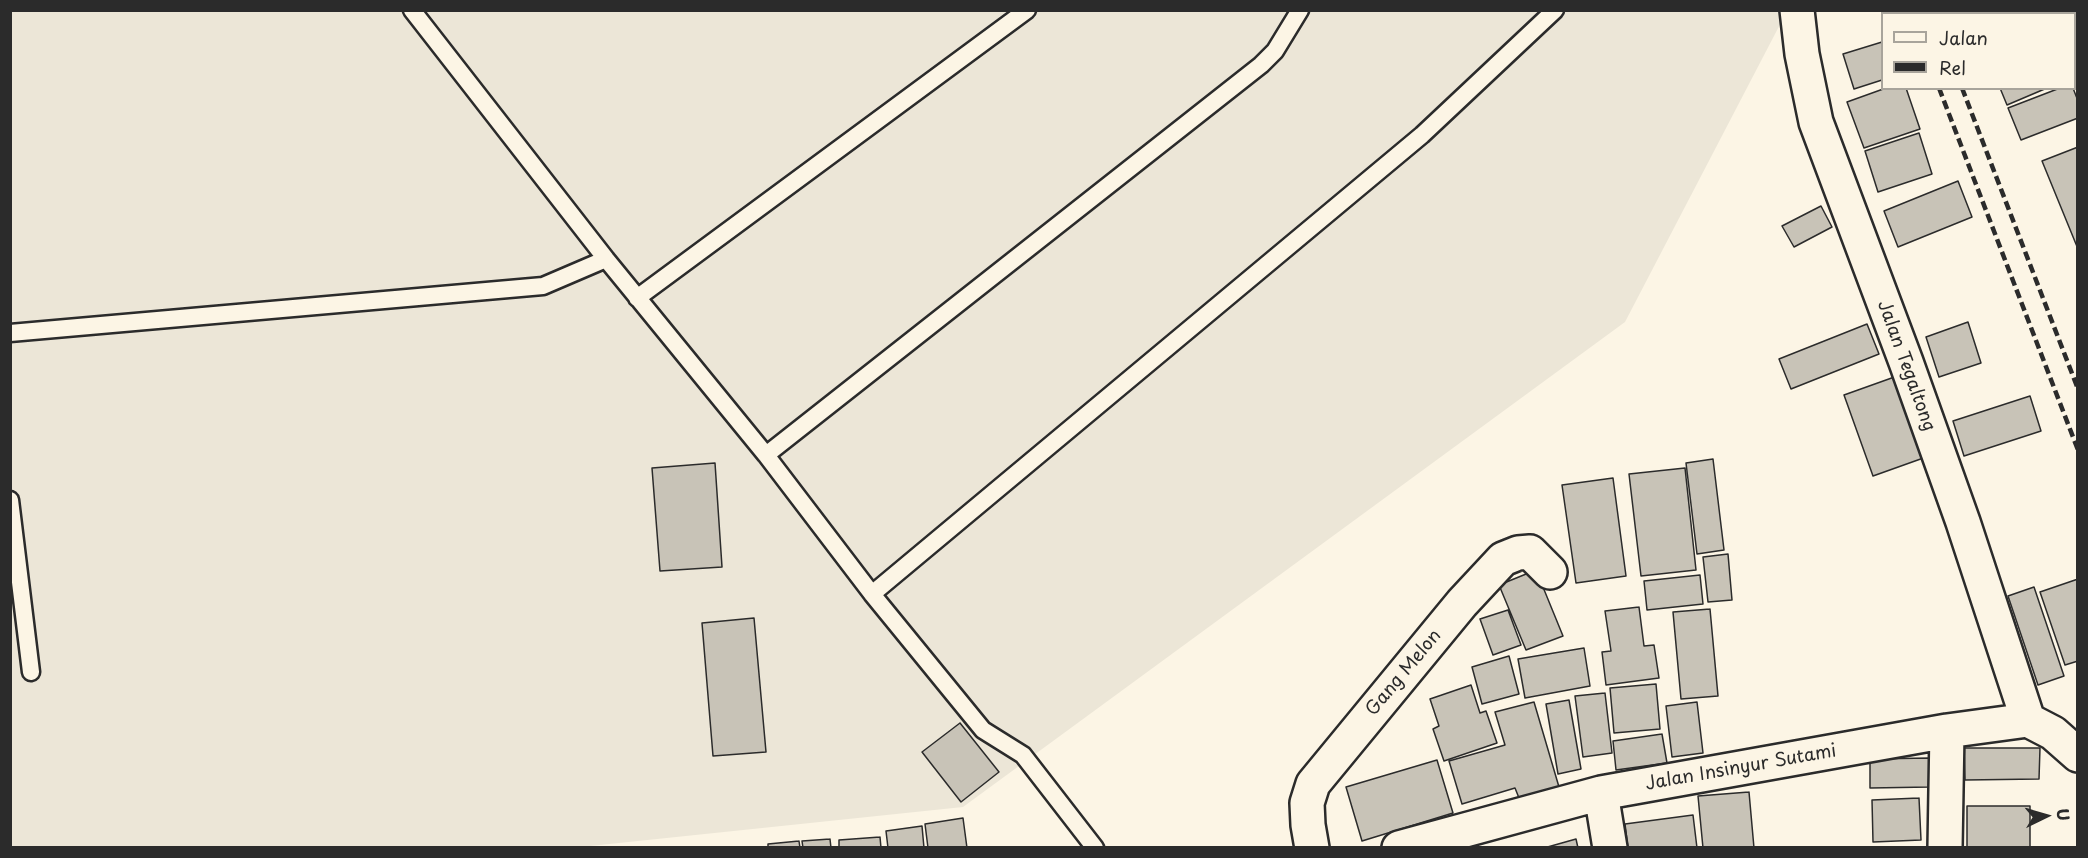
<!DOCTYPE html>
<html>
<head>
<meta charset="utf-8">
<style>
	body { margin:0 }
	#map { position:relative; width:2088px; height:858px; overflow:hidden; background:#fcf5e5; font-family:"Playpen Sans",sans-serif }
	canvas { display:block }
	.frame { position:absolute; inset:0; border:12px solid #2b2b2b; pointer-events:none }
	.legend { position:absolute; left:1881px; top:12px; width:195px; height:78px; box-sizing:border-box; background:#fcf5e5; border:2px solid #a8a49b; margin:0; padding:8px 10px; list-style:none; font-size:18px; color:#2b2b2b }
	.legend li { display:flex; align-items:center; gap:12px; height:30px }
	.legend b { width:30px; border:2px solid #a8a49b }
	.north { position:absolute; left:2016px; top:786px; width:60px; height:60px; -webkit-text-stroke:4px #fcf5e5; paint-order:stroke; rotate:85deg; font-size:16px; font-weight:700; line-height:24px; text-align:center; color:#2b2b2b }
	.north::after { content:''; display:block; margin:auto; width:21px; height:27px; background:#2b2b2b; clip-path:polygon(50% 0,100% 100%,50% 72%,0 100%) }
</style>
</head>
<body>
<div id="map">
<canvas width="2088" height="858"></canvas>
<div class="frame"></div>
<ul class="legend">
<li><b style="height:8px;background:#fcf5e5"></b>Jalan</li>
<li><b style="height:8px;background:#2b2b2b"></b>Rel</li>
</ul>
<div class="north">U</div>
</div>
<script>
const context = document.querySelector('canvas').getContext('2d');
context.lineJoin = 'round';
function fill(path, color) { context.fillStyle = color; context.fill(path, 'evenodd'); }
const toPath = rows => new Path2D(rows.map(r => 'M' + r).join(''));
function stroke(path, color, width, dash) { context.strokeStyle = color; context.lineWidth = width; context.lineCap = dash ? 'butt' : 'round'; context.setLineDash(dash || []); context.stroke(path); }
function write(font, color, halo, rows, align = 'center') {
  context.font = font + ' "Playpen Sans",sans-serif'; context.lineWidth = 4.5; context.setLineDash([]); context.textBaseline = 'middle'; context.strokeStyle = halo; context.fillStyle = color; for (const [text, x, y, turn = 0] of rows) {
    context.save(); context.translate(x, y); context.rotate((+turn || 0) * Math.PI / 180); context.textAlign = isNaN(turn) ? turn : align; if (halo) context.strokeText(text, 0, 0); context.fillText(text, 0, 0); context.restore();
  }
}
const built = toPath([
	[10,11,1787,11,1625,322,963,807,571,848,11,847]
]);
const building = toPath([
	[1968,10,2044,10,2045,12,2040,14,1969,14,1968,10],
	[1882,42,1882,80,1854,89,1843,54,1882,42],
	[1886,88,1906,88,1920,129,1864,148,1847,102,1886,88],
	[2000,88,2047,88,2007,105,2000,88],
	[2060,88,2073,88,2078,101,2078,118,2021,140,2008,108,2060,88],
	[1919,133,1932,174,1878,192,1865,151,1919,133],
	[2078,147,2078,249,2042,161,2078,147],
	[1958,181,1972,217,1898,247,1884,211,1958,181],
	[1821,206,1832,227,1794,247,1782,226,1821,206],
	[1968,322,1981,363,1939,377,1926,337,1968,322],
	[1867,324,1879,354,1791,389,1779,359,1867,324],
	[1900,375,1929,456,1873,476,1844,395,1900,375],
	[2030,396,2041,431,1964,456,1953,421,2030,396],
	[1713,459,1724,550,1697,554,1686,463,1713,459],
	[715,463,722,567,660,571,652,468,715,463],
	[1685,468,1696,570,1641,576,1629,474,1685,468],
	[1613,478,1626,576,1576,583,1562,485,1613,478],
	[1728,554,1732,600,1708,602,1703,557,1728,554],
	[1536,570,1563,636,1526,650,1499,585,1536,570],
	[1700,575,1703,604,1647,610,1644,581,1700,575],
	[2078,579,2078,661,2065,665,2040,592,2078,579],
	[2034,587,2064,676,2038,685,2008,596,2034,587],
	[1639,607,1644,646,1654,645,1659,678,1606,685,1602,652,1611,651,1605,611,1639,607],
	[1710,609,1718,696,1681,699,1673,612,1710,609],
	[1508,610,1521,645,1493,655,1480,619,1508,610],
	[754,618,766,752,713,756,702,623,754,618],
	[1584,648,1590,686,1525,698,1518,659,1584,648],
	[1509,656,1519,694,1482,704,1472,667,1509,656],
	[1656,684,1660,729,1614,733,1610,688,1656,684],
	[1471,685,1480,713,1486,711,1497,743,1444,761,1433,729,1439,726,1430,699,1471,685],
	[1605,693,1612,753,1583,757,1575,696,1605,693],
	[1569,700,1581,769,1558,774,1546,704,1569,700],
	[1534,702,1559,787,1519,798,1515,788,1462,804,1449,761,1505,745,1495,712,1534,702],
	[1697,702,1703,753,1672,757,1666,706,1697,702],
	[960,723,999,772,961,802,922,752,960,723],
	[1662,734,1667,763,1616,770,1613,741,1662,734],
	[1964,748,2040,748,2039,779,1965,780,1964,748],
	[1930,758,1930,787,1870,788,1870,759,1930,758],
	[1437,760,1453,813,1362,841,1346,787,1437,760],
	[1749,792,1754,848,1703,848,1698,796,1749,792],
	[1919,798,1921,840,1873,842,1872,800,1919,798],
	[1967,806,2030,806,2030,848,1967,848,1967,806],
	[1693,815,1697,848,1628,848,1625,824,1693,815],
	[963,818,967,848,928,848,925,824,963,818],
	[922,826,924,848,888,848,886,831,922,826],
	[880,837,881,848,839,848,839,840,880,837],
	[830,839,831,848,803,848,802,841,830,839],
	[1576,839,1578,848,1544,848,1576,839],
	[799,841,800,848,768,848,768,844,799,841]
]);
const lane = toPath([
	[412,10,606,259,766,455,872,594,983,730,1023,755,1095,848],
	[637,298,1027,10],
	[10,333,543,286,606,259],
	[766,455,1261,65,1275,51,1300,10],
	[10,500,31,672],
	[872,594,1422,135,1555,10]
]);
const street = toPath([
	[1797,10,1802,54,1816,122,1906,362,1963,522,2028,720],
	[1601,793,1610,848],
	[1312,848,1308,825,1307,803,1313,784,1462,603,1503,559,1518,553,1530,552,1550,572],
	[1399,848,1601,793,1947,731,2028,720,2053,733,2078,755],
	[1945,848,1947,731]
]);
const highway = toPath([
	[2074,17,2078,24]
]);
const rail = toPath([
	[1910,10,1911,14],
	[1933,10,1934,14],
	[1939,88,2078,450],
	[1962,88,2078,389]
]);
const streetNames = [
	["Jalan Tegaltong",1906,366,70],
	["Gang Melon",1404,673,-50],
	["Jalan Insinyur Sutami",1741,768,-10]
];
fill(built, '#ece6d7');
fill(building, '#c8c3b7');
stroke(building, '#2b2b2b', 1.5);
stroke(lane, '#2b2b2b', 21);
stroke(street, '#2b2b2b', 38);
stroke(highway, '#2b2b2b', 38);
stroke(lane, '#fcf5e5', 16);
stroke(street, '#fcf5e5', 33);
stroke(highway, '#fcf5e5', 33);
stroke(rail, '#2b2b2b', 4.5, [9, 4.5]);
write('18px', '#2b2b2b', '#fcf5e5', streetNames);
</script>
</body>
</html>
